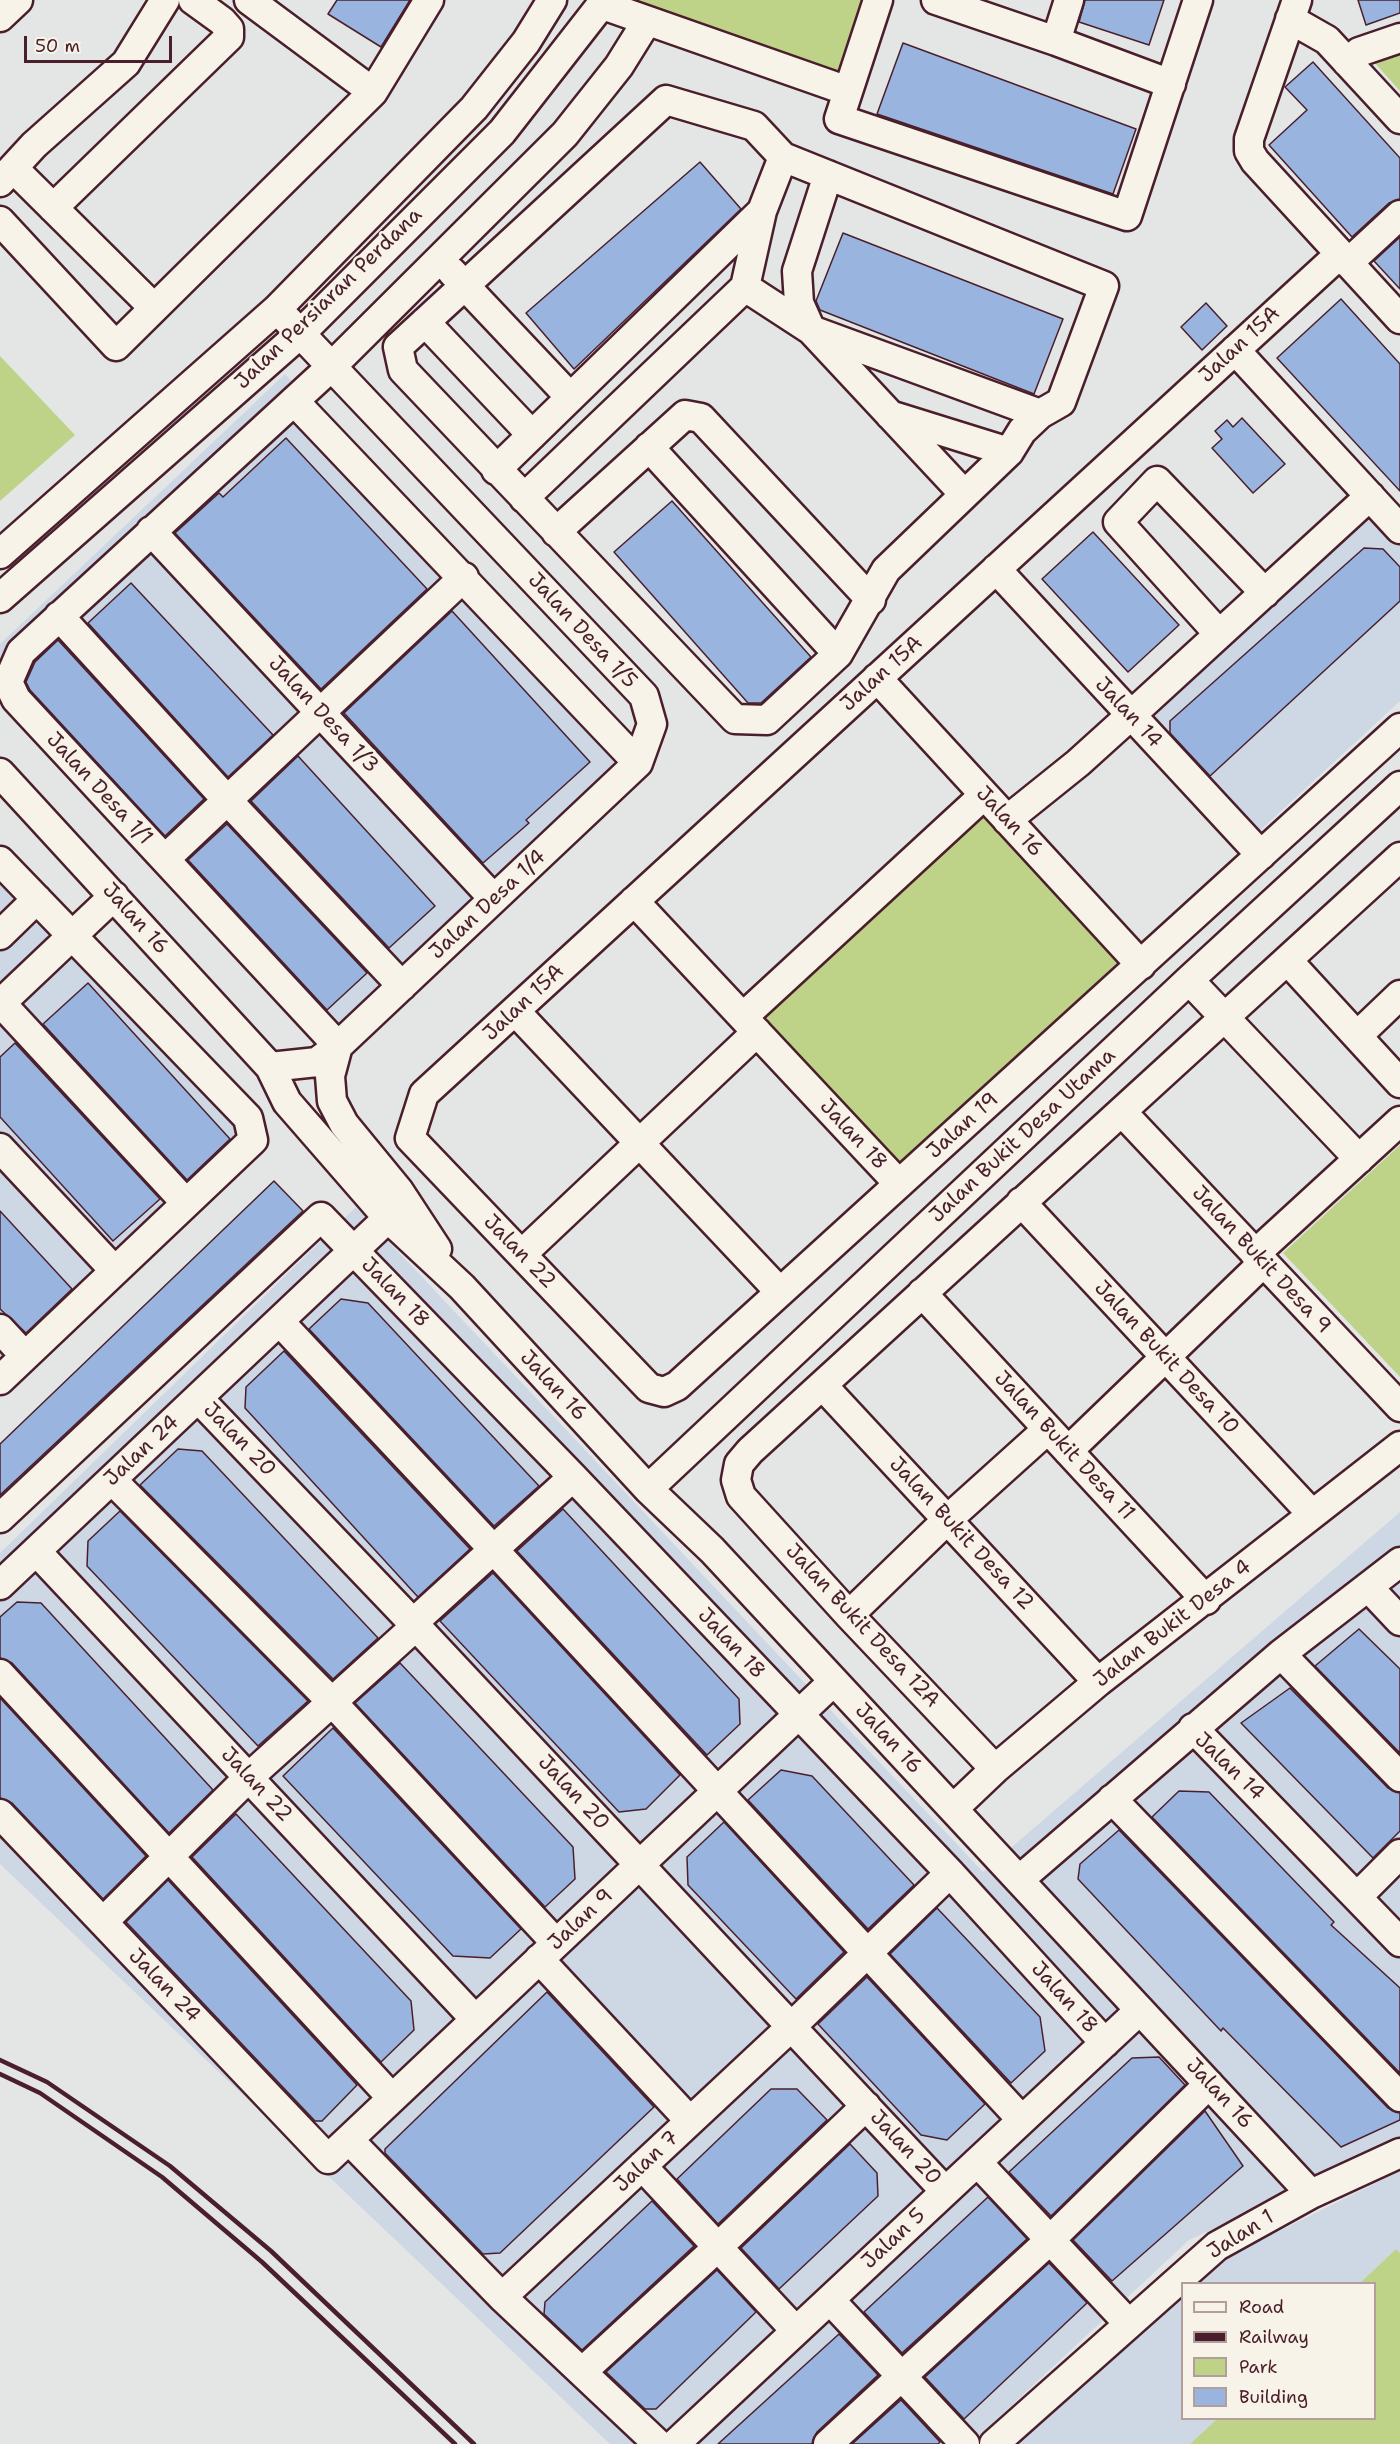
<!DOCTYPE html>
<html>
<head>
<meta charset="utf-8">
<style>
	body { margin:0 }
	#map { position:relative; width:1400px; height:2444px; overflow:hidden; background:#e4e6e6; font-family:"Shantell Sans",sans-serif }
	canvas { display:block }
	.legend { position:absolute; left:1181px; top:2282px; width:195px; height:138px; box-sizing:border-box; background:#f7f3e8; border:2px solid #b29e9c; margin:0; padding:8px 10px; list-style:none; font-size:18px; color:#4a1f2b }
	.legend li { display:flex; align-items:center; gap:12px; height:30px }
	.legend b { width:30px; border:2px solid #b29e9c }
	.scale { position:absolute; left:24px; top:36px; width:148px; height:27px; box-sizing:border-box; border:3px solid #4a1f2b; border-top:0; padding-left:8px; font-size:18px; line-height:21px; white-space:nowrap; color:#4a1f2b; -webkit-text-stroke:4px #f7f3e8; paint-order:stroke }
</style>
</head>
<body>
<div id="map">
<canvas width="1400" height="2444"></canvas>
<ul class="legend">
<li><b style="height:8px;background:#f7f3e8"></b>Road</li>
<li><b style="height:8px;background:#4a1f2b"></b>Railway</li>
<li><b style="height:16px;background:#bed288"></b>Park</li>
<li><b style="height:16px;background:#9ab4e0"></b>Building</li>
</ul>
<div class="scale">50 m</div>
</div>
<script>
const context = document.querySelector('canvas').getContext('2d');
context.lineJoin = 'round';
function fill(path, color) { context.fillStyle = color; context.fill(path, 'evenodd'); }
const toPath = rows => new Path2D(rows.map(r => 'M' + r).join(''));
function stroke(path, color, width, dash) { context.strokeStyle = color; context.lineWidth = width; context.lineCap = dash ? 'butt' : 'round'; context.setLineDash(dash || []); context.stroke(path); }
function write(font, color, halo, rows, align = 'center') {
  context.font = font + ' "Shantell Sans",sans-serif'; context.lineWidth = 5; context.setLineDash([]); context.textBaseline = 'middle'; context.strokeStyle = halo; context.fillStyle = color; for (const [text, x, y, turn = 0] of rows) {
    context.save(); context.translate(x, y); context.rotate((+turn || 0) * Math.PI / 180); context.textAlign = isNaN(turn) ? turn : align; if (halo) context.strokeText(text, 0, 0); context.fillText(text, 0, 0); context.restore();
  }
}
const built = toPath([
	[285,374,636,744,320,1042,0,704,0,644],
	[1375,513,1400,541,1400,701,1254,836,1146,723],
	[0,874,247,1141,0,1370],
	[356,1207,983,1872,1400,1512,1400,2142,1189,2240,970,2444,610,2444,0,1864,0,1553],
	[1400,2171,1400,2253,1396,2249,1360,2283,1192,2284,1215,2263],
	[1182,2292,1182,2418,1217,2419,1190,2444,1012,2444]
]);
const green = toPath([
	[606,0,878,0,848,91],
	[1400,52,1400,91,1374,62],
	[0,356,75,435,0,501],
	[984,795,1141,965,899,1184,743,1017],
	[1400,1145,1400,1377,1283,1253],
	[1396,2249,1400,2253,1400,2444,1190,2444,1217,2419,1374,2418,1374,2284,1360,2283]
]);
const building = toPath([
	[337,0,410,0,381,47,328,14,337,0],
	[1085,0,1164,0,1149,45,1079,22,1085,0],
	[1358,0,1400,0,1400,13,1366,25,1358,0],
	[903,43,1136,129,1113,194,877,114,903,43],
	[1313,62,1400,158,1400,199,1389,203,1352,237,1269,145,1307,110,1285,87,1313,62],
	[700,162,741,209,574,369,526,313,700,162],
	[843,233,1063,319,1034,394,820,310,816,301,843,233],
	[1400,237,1400,289,1374,261,1400,237],
	[1341,299,1400,364,1400,491,1277,358,1341,299],
	[1206,303,1227,326,1202,350,1181,327,1206,303],
	[1242,418,1285,464,1253,493,1212,448,1222,439,1215,431,1227,420,1233,427,1242,418],
	[286,438,427,589,321,689,175,533,219,493,223,497,286,438],
	[672,501,811,657,761,703,748,703,614,552,672,501],
	[1093,532,1179,625,1128,672,1042,579,1093,532],
	[1364,548,1383,549,1400,567,1400,601,1210,776,1170,733,1170,721,1364,548],
	[131,583,273,735,228,777,88,623,131,583],
	[452,611,590,762,526,820,529,823,483,863,344,713,452,611],
	[58,640,204,799,165,836,30,690,26,682,35,662,58,640],
	[298,756,435,906,389,948,251,801,298,756],
	[227,824,367,973,327,1010,188,860,227,824],
	[88,983,230,1139,187,1180,43,1024,88,983],
	[15,1043,160,1199,113,1241,0,1117,0,1057,15,1043],
	[274,1181,303,1211,0,1495,0,1444,274,1181],
	[0,1211,72,1289,26,1333,0,1309,0,1211],
	[341,1299,368,1303,539,1486,494,1526,309,1329,341,1299],
	[284,1351,470,1549,418,1597,245,1408,246,1387,284,1351],
	[178,1449,202,1451,378,1638,333,1679,140,1485,178,1449],
	[563,1509,739,1699,740,1724,707,1755,517,1551,563,1509],
	[120,1511,308,1701,258,1746,87,1566,88,1541,120,1511],
	[493,1573,680,1775,646,1809,619,1812,440,1621,493,1573],
	[17,1602,41,1603,213,1790,169,1833,12,1663,0,1658,0,1617,17,1602],
	[1359,1629,1400,1669,1400,1753,1315,1666,1359,1629],
	[400,1663,573,1847,575,1879,545,1907,355,1703,400,1663],
	[1290,1688,1388,1788,1400,1793,1400,1831,1373,1858,1241,1723,1290,1688],
	[0,1698,146,1856,103,1899,12,1803,0,1798,0,1698],
	[333,1728,521,1929,490,1958,453,1956,283,1776,333,1728],
	[781,1770,812,1776,914,1885,868,1929,748,1800,781,1770],
	[1179,1791,1209,1792,1334,1922,1331,1925,1400,1988,1400,2073,1152,1817,1179,1791],
	[236,1814,411,2001,414,2030,381,2062,192,1857,236,1814],
	[724,1822,844,1952,796,1999,688,1885,687,1857,724,1822],
	[1119,1830,1388,2108,1400,2113,1400,2120,1341,2147,1223,2028,1221,2031,1078,1879,1080,1864,1119,1830],
	[168,1880,357,2085,322,2121,315,2121,126,1922,168,1880],
	[937,1908,1040,2017,1045,2051,1011,2083,890,1954,937,1908],
	[867,1977,985,2104,947,2140,921,2135,818,2024,867,1977],
	[547,1992,654,2107,500,2253,483,2254,385,2153,385,2149,547,1992],
	[1159,2057,1185,2085,1051,2216,1009,2172,1132,2058,1159,2057],
	[771,2089,797,2089,827,2120,718,2224,677,2179,771,2089],
	[1205,2111,1243,2166,1112,2281,1073,2240,1205,2111],
	[850,2144,877,2173,878,2196,779,2289,741,2248,850,2144],
	[988,2197,1027,2239,902,2353,864,2312,988,2197],
	[652,2201,694,2246,582,2350,544,2314,545,2302,652,2201],
	[1049,2263,1087,2303,964,2419,925,2377,1049,2263],
	[717,2270,756,2312,656,2409,645,2409,606,2372,717,2270],
	[839,2334,878,2375,817,2432,812,2444,718,2444,839,2334],
	[901,2400,940,2442,938,2444,852,2444,901,2400]
]);
const minor = toPath([
	[249,0,373,92],
	[878,0,839,119,1127,216,1198,0],
	[936,0,1056,41,1171,84],
	[1297,0,1249,139,1249,151,1255,161,1400,319],
	[603,5,848,91],
	[0,17,18,0],
	[1290,19,1327,40,1400,119],
	[1056,41,1069,0],
	[1347,62,1359,52,1400,38],
	[666,100,754,126,783,157,1104,286,1061,402,1040,414,1022,431,1009,452,886,570,838,654,767,720,735,719,403,370,398,347,666,100],
	[13,168,154,308],
	[0,182,34,145,126,63,165,0],
	[53,208,229,37,229,29,222,21,193,0],
	[0,221,116,346,373,92,429,0],
	[1340,254,424,1094,410,1138,649,1388,664,1392,677,1386,1400,728],
	[1348,263,1400,215],
	[452,272,570,397],
	[745,287,811,330,799,303,797,271,828,175],
	[425,322,532,435],
	[1235,350,1400,529],
	[294,401,638,763],
	[890,415,1009,452],
	[649,447,838,654],
	[496,470,762,211],
	[964,494,811,330,1040,414],
	[524,498,745,287,762,211,783,157],
	[151,531,494,899],
	[556,532,685,415,701,418,871,600],
	[0,554,277,309,474,108,526,42,552,0],
	[996,569,1261,855],
	[0,598,301,333,502,132,605,0],
	[59,616,227,800,402,986],
	[1219,634,1118,522,1157,481,1265,593],
	[877,678,1141,965],
	[0,773,270,1067,287,1102,388,1218,462,1287,648,1489,712,1550,1311,2194],
	[1007,820,1078,763,1130,716,1370,496],
	[165,859,464,577],
	[0,861,248,1118,253,1140,0,1380],
	[634,901,899,1184],
	[0,935,37,899],
	[1288,961,1400,1083],
	[1189,980,1359,1159],
	[1,1003,186,1203],
	[0,1004,114,896],
	[515,1011,780,1292],
	[743,1017,984,795],
	[1357,1036,1400,995],
	[338,1046,16,699,8,682,21,652,331,367,565,134,619,66,647,21],
	[338,1046,330,1076,332,1101,344,1124,399,1191,437,1249],
	[270,1067,317,1062,338,1046,638,763,652,724,644,696,277,309],
	[1122,1112,1400,1407],
	[0,1148,115,1271],
	[1021,1202,1312,1514],
	[522,1254,757,1032],
	[1255,1254,1400,1121],
	[922,1293,1206,1600],
	[279,1321,493,1549,1022,2120],
	[0,1329,25,1356],
	[823,1386,1098,1682],
	[198,1398,413,1623,945,2191],
	[1068,1451,1264,1262],
	[112,1480,332,1702,556,1943],
	[648,1489,1189,980,1400,786],
	[0,1518,321,1217,573,1477,950,1873,1105,2043],
	[36,1551,475,2019],
	[0,1585,388,1218],
	[1368,1587,1400,1621],
	[849,1615,947,1520,1048,1429],
	[413,1623,573,1477],
	[1281,1654,1400,1777],
	[0,1674,392,2098],
	[1193,1728,1400,1942],
	[995,1769,849,1615,741,1496,736,1480,739,1464,750,1451,1400,857],
	[1112,1799,1400,2097],
	[953,1809,995,1769,1098,1682,1400,1446],
	[0,1814,328,2159,834,1681],
	[1019,1880,1281,1654,1400,1562],
	[1357,1897,1400,1854],
	[103,1922,249,1777,416,1626],
	[539,1959,690,2121],
	[349,2140,502,2297,658,2444],
	[977,2162,1129,2324],
	[642,2166,796,2331],
	[502,2297,791,2027,950,1873],
	[830,2300,965,2444],
	[582,2372,718,2247,866,2106],
	[675,2444,1140,2010],
	[828,2444,1050,2240,1209,2084],
	[994,2444,1217,2246,1311,2194,1400,2153]
]);
const rail = toPath([
	[0,2060,47,2082,170,2166,271,2251,474,2444],
	[0,2074,40,2093,162,2177,262,2262,455,2444]
]);
const streetNames = [
	["Jalan Persiaran Perdana",329,299,-44],
	["Jalan 15A",1240,345,-43],
	["Jalan Desa 1/5",582,631,47],
	["Jalan 15A",882,674,-42],
	["Jalan 14",1128,713,47],
	["Jalan Desa 1/3",323,715,47],
	["Jalan Desa 1/1",99,789,47],
	["Jalan 16",1009,822,47],
	["Jalan Desa 1/4",488,905,-43],
	["Jalan 16",135,919,48],
	["Jalan 15A",524,1003,-43],
	["Jalan 19",963,1126,-42],
	["Jalan 18",853,1135,47],
	["Jalan Bukit Desa Utama",1023,1136,-43],
	["Jalan 22",519,1252,46],
	["Jalan Bukit Desa 9",1261,1260,47],
	["Jalan 18",395,1293,46],
	["Jalan Bukit Desa 10",1166,1358,47],
	["Jalan 16",553,1386,47],
	["Jalan 20",239,1440,46],
	["Jalan Bukit Desa 11",1064,1446,47],
	["Jalan 24",142,1451,-43],
	["Jalan Bukit Desa 12",961,1534,47],
	["Jalan Bukit Desa 4",1173,1624,-38],
	["Jalan Bukit Desa 12A",862,1626,47],
	["Jalan 18",731,1644,47],
	["Jalan 16",888,1739,47],
	["Jalan 14",1229,1767,44],
	["Jalan 22",256,1785,47],
	["Jalan 20",573,1793,47],
	["Jalan 9",581,1920,-43],
	["Jalan 24",164,1986,46],
	["Jalan 18",1064,1998,48],
	["Jalan 16",1219,2094,47],
	["Jalan 20",905,2148,47],
	["Jalan 7",647,2162,-43],
	["Jalan 1",1241,2235,-32],
	["Jalan 5",894,2239,-43]
];
fill(built, '#ced7e4');
fill(green, '#bed288');
fill(building, '#9ab4e0');
stroke(building, '#4a1f2b', 1.5);
stroke(minor, '#4a1f2b', 33);
stroke(minor, '#f7f3e8', 28);
stroke(rail, '#4a1f2b', 4.5);
write('21px', '#4a1f2b', '#f7f3e8', streetNames);
</script>
</body>
</html>
